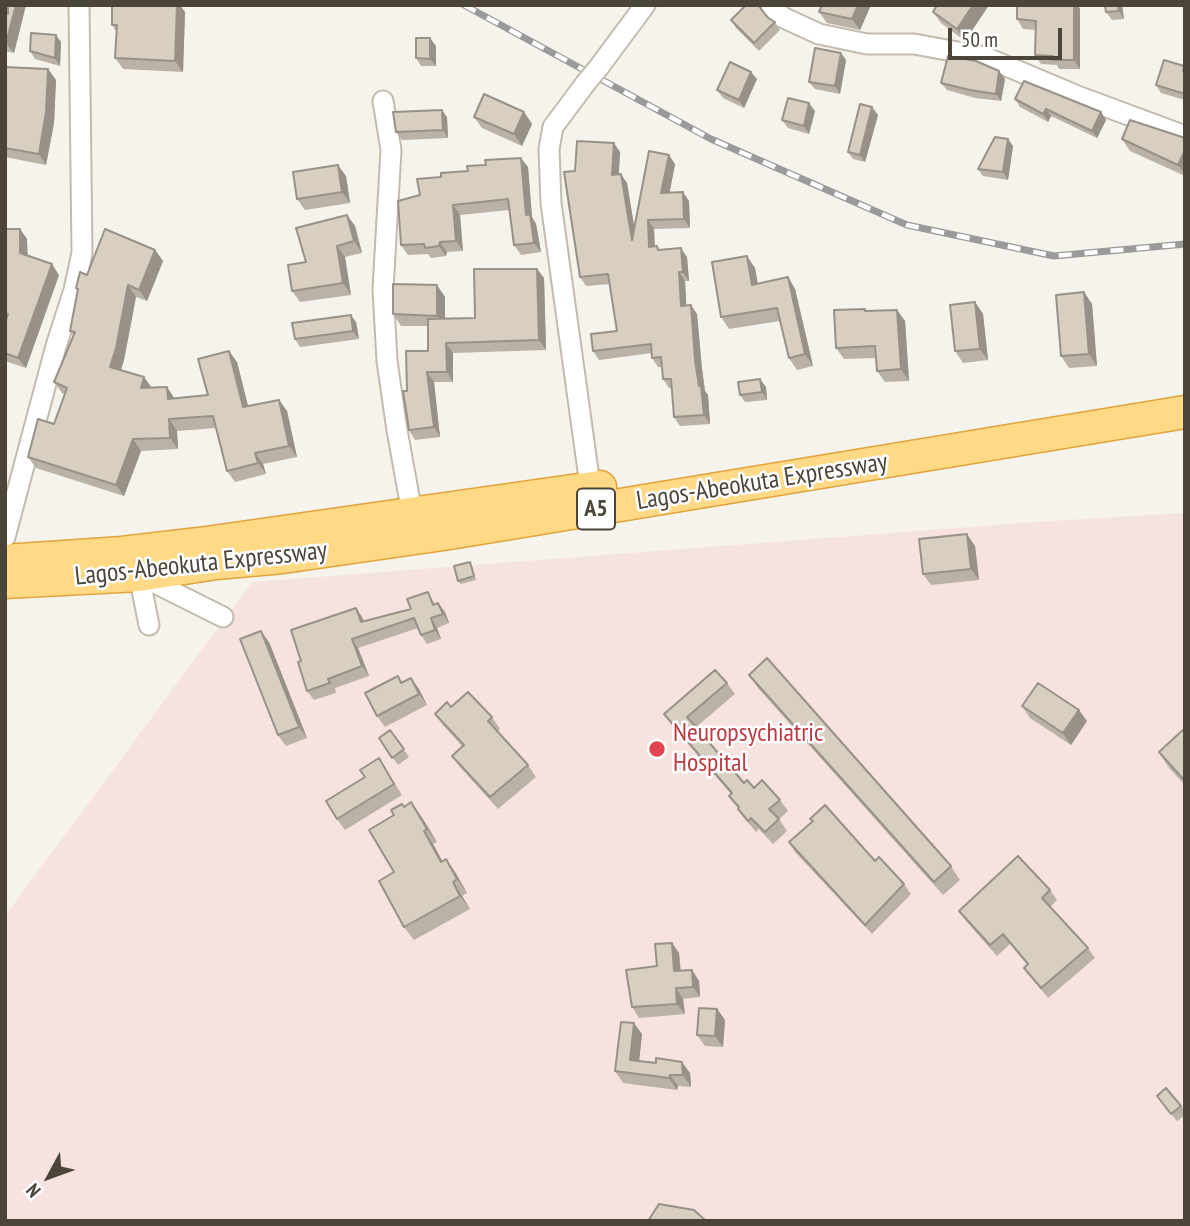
<!DOCTYPE html>
<html>
<head>
<meta charset="utf-8">
<style>
	body { margin:0 }
	#map { position:relative; width:1190px; height:1226px; overflow:hidden; background:#f6f3ec; font-family:"PT Sans Narrow",sans-serif }
	canvas { display:block }
	.frame { position:absolute; inset:0; border:7px solid #4b4439; pointer-events:none }
	.north { position:absolute; left:14px; top:1142px; width:70px; height:70px; -webkit-text-stroke:5px #fff; paint-order:stroke; rotate:229deg; font-size:19px; font-weight:700; line-height:28px; text-align:center; color:#4b4439 }
	.north::after { content:''; display:block; margin:auto; width:24px; height:32px; background:#4b4439; clip-path:polygon(50% 0,100% 100%,50% 72%,0 100%) }
	.scale { position:absolute; left:948px; top:28px; width:114px; height:32px; box-sizing:border-box; border:4px solid #4b4439; border-top:0; padding-left:9px; font-size:21px; line-height:24px; white-space:nowrap; color:#4b4439; -webkit-text-stroke:5px #fff; paint-order:stroke }
</style>
</head>
<body>
<div id="map">
<canvas width="1190" height="1226"></canvas>
<div class="frame"></div>
<div class="north">N</div>
<div class="scale">50 m</div>
</div>
<script>
const context = document.querySelector('canvas').getContext('2d');
context.lineJoin = 'round';
function fill(path, color) { context.fillStyle = color; context.fill(path, 'evenodd'); }
const toPath = rows => new Path2D(rows.map(r => 'M' + r).join(''));
function stroke(path, color, width, dash) { context.strokeStyle = color; context.lineWidth = width; context.lineCap = dash ? 'butt' : 'round'; context.setLineDash(dash || []); context.stroke(path); }
function write(font, color, halo, rows, align = 'center') {
  context.font = font + ' "PT Sans Narrow",sans-serif'; context.lineWidth = 5; context.setLineDash([]); context.textBaseline = 'middle'; context.strokeStyle = halo; context.fillStyle = color; for (const [text, x, y, turn = 0] of rows) {
    context.save(); context.translate(x, y); context.rotate((+turn || 0) * Math.PI / 180); context.textAlign = isNaN(turn) ? turn : align; if (halo) context.strokeText(text, 0, 0); context.fillText(text, 0, 0); context.restore();
  }
}
const medical = toPath([
	[1185,513,1185,1221,5,1221,5,916,252,582,1035,522]
]);
const minor = toPath([
	[771,5,782,17,819,34,867,44,914,44,985,57,1080,97,1185,136],
	[599,67,645,5],
	[585,84,553,127,549,149,551,203,589,478,587,489],
	[383,101,391,150,383,289,387,361,397,430,412,513],
	[5,537,56,346,74,290,82,253,79,5],
	[149,625,139,575,223,617]
]);
const trunk = toPath([
	[5,561,122,553,199,544,600,487],
	[5,582,139,575,216,563,283,557,450,533,1185,412]
]);
const rail = toPath([
	[464,5,711,139,907,225,1054,256,1185,244]
]);
const minorBridge = toPath([
	[585,84,599,67]
]);
const wall = toPath([
	[8,5,26,5,14,53,5,51,5,13,8,14],
	[822,5,871,5,860,30,827,23,819,12],
	[937,5,989,5,965,41,941,23,933,12],
	[1105,5,1122,5,1124,19,1112,20,1106,12],
	[1080,9,1080,69,1059,69,1057,65,1041,64,1035,55,1036,30,1023,29,1017,19],
	[185,12,183,72,123,69,115,58,116,31,112,25],
	[731,20,775,22,780,30,759,51,736,28],
	[61,42,60,66,35,59,30,51],
	[436,46,436,66,421,66,416,58],
	[841,53,846,60,840,94,815,89,809,82],
	[1184,66,1185,100,1161,93,1156,85],
	[5,67,48,69,56,80,54,123,46,165,5,157],
	[999,71,1005,79,1001,101,975,98,947,90,941,83],
	[757,79,744,108,723,98,717,90],
	[1015,99,1101,112,1106,120,1097,138,1051,116,1048,122,1020,107],
	[872,107,878,115,865,162,853,159,848,152],
	[815,111,809,134,788,128,782,120],
	[524,112,532,124,522,146,482,128,474,117],
	[447,117,448,138,402,140,396,132],
	[1185,138,1185,176,1130,151,1122,139],
	[1008,139,1013,146,1008,180,983,176,978,169],
	[620,152,619,174,627,183,634,226,675,164,669,193,689,201,690,228,654,229,655,247,660,250,687,257,689,281,685,281,686,306,697,314,702,369,705,391,708,395,710,424,680,426,674,417,672,388,669,388,663,379,662,367,658,367,652,358,652,353,599,360,593,351,617,331,610,284,586,286,580,277,575,171],
	[528,167,532,217,536,224,541,252,521,255,514,245,509,210,460,215,463,251,447,252,446,256,431,258,428,254,408,255,401,245,398,201],
	[346,176,350,203,305,210,297,199],
	[347,215,355,226,362,253,345,257,351,295,300,302,292,291,306,262],
	[5,229,20,229,27,239,27,255,59,275,26,368,5,361],
	[155,250,163,261,147,301,136,297,124,360,121,370,152,388,175,398,208,395,237,362,248,406,279,400,287,411,297,457,263,464,266,474,235,482,227,471,216,428,177,431,178,449,141,451,124,496,36,468,28,457,54,424,65,395,62,393,54,382,74,336,70,331,78,291,76,288,87,275],
	[755,268,758,284,788,277,795,289,813,366,797,370,789,358,780,321,729,329,721,317],
	[537,269,544,278,546,350,453,353,453,382,434,382,440,437,415,440,409,430,407,391,428,351,428,326,401,326,393,314,437,285,445,297,445,319,475,318],
	[1084,292,1092,304,1097,366,1069,368,1061,356],
	[975,302,983,314,988,360,963,363,955,351],
	[865,309,867,311,897,310,905,321,909,381,885,382,877,371,876,358,844,359,836,348],
	[356,322,359,339,300,347,295,339],
	[766,387,767,400,745,402,740,395],
	[975,546,979,580,931,585,923,574],
	[470,562,472,566,476,580,461,584,458,581],
	[428,592,435,604,438,603,445,612,449,623,437,628,441,639,427,644,421,635,418,628,358,648,369,676,335,688,336,693,314,700,307,691,301,661,356,608,364,621,411,609],
	[269,642,307,738,286,746,278,735],
	[749,675,951,866,960,880,943,895,758,688],
	[398,676,402,682,419,689,427,705,385,727,377,716],
	[727,683,735,694,696,727,744,783,780,800,788,811,779,819,787,831,773,844,759,829,756,832,746,820,729,796,731,794,672,725,664,714],
	[1022,706,1087,721,1071,745,1030,718],
	[451,707,492,717,500,729,498,731,528,765,536,777,498,809,460,767,452,756,463,747,443,725,435,714],
	[1185,728,1185,785,1169,768,1159,752],
	[390,730,409,757,398,765,379,738],
	[379,758,402,795,345,830,337,819],
	[404,806,421,816,437,842,433,844,442,861,455,872,467,893,462,896,470,909,414,940,404,927,394,815],
	[789,842,904,884,911,894,872,934,795,852],
	[1050,890,1057,900,1050,907,1088,948,1095,958,1048,998,1024,968,1027,964,1010,944,997,956,966,921,959,911],
	[672,943,679,953,681,971,692,970,699,981,700,997,683,999,685,1014,639,1018,632,1007,657,966],
	[717,1009,725,1020,723,1047,705,1046,697,1035],
	[642,1034,639,1061,690,1073,691,1087,678,1086,677,1090,623,1083,615,1071],
	[1157,1096,1181,1106,1185,1111,1185,1115,1177,1121]
]);
const shadedWall = toPath([
	[16,5,26,5,14,53,6,43],
	[177,5,180,5,185,12,183,72,175,61],
	[858,5,871,5,860,30,852,19],
	[973,5,989,5,965,41,957,29],
	[1074,5,1078,5,1080,9,1080,69,1074,60],
	[1118,5,1122,5,1124,19,1119,11],
	[56,35,61,42,60,66,55,58],
	[430,38,436,46,436,66,430,59],
	[841,53,846,60,840,94,835,86],
	[48,69,56,80,54,123,46,165,39,154],
	[999,71,1005,79,1001,101,996,94],
	[751,72,757,79,744,108,739,100],
	[809,103,815,111,809,134,804,126],
	[872,107,878,115,865,162,860,155],
	[1046,109,1051,116,1048,122,1043,114],
	[442,110,447,117,448,138,443,130],
	[524,112,532,124,522,146,514,134],
	[1101,112,1106,120,1097,138,1092,131],
	[1008,139,1013,146,1008,180,1003,172],
	[614,143,620,152,618,184,612,175],
	[1185,150,1185,174,1178,165],
	[669,155,675,164,668,202,661,193],
	[521,158,528,167,532,217,536,224,541,252,534,243,526,215],
	[338,165,346,176,350,203,342,192],
	[621,174,627,183,638,249,632,240],
	[683,192,689,201,690,228,684,219],
	[453,205,460,215,463,251,456,241],
	[347,215,355,226,362,253,354,241],
	[648,220,654,229,655,256,649,247],
	[20,229,27,239,28,263,20,253],
	[440,242,447,252,446,256,439,246],
	[337,246,345,257,351,295,343,283],
	[681,248,687,257,689,281,683,272],
	[155,250,163,261,147,301,139,290],
	[747,256,755,268,760,297,752,285],
	[52,264,59,275,26,368,18,358],
	[537,269,544,278,546,350,539,340],
	[679,272,685,281,687,315,681,306],
	[788,277,795,289,813,366,805,354],
	[128,285,136,297,124,360,118,379,110,367],
	[437,285,445,297,445,327,437,316],
	[1084,292,1092,304,1097,366,1089,354],
	[975,302,983,314,988,360,980,349],
	[691,305,697,314,702,369,705,391,708,395,710,424,704,415,695,360],
	[897,310,905,321,909,381,901,369],
	[351,315,356,322,359,339,353,331],
	[446,343,453,353,453,382,447,372],
	[229,351,237,362,251,418,243,407],
	[427,372,434,382,440,437,434,427],
	[144,377,152,388,141,388],
	[760,379,766,387,767,400,762,392],
	[167,387,175,399,168,399],
	[279,400,287,411,297,457,289,446],
	[169,419,177,431,178,449,170,438],
	[133,439,141,451,124,496,116,485],
	[255,453,263,464,266,474,258,463],
	[967,534,975,546,979,580,971,569],
	[438,603,445,612,449,623,443,614],
	[356,608,362,617,367,631,361,622],
	[431,618,437,628,441,639,435,630],
	[261,631,269,642,307,738,299,727],
	[352,639,358,648,369,676,362,666],
	[411,678,419,689,427,705,419,694],
	[1079,710,1087,721,1071,745,1063,733],
	[411,802,421,816,437,842,427,829],
	[424,831,433,844,450,875,441,862],
	[446,859,455,872,467,893,457,879],
	[453,882,462,896,470,909,460,896],
	[672,943,679,953,681,982,674,971],
	[692,970,699,981,700,997,693,987],
	[676,988,683,999,685,1014,677,1004],
	[717,1009,725,1020,723,1047,715,1036],
	[634,1023,642,1034,638,1071,630,1060],
	[682,1062,690,1073,691,1087,683,1075],
	[670,1075,678,1086,677,1090,669,1078]
]);
const building = toPath([
	[8,5,16,5,6,43,5,42,5,13,8,14,8,5],
	[112,5,177,5,175,61,115,58,117,25,112,25,112,5],
	[746,5,758,5,768,18,775,22,754,43,731,20,746,5],
	[822,5,858,5,852,19,819,12,822,5],
	[937,5,973,5,957,29,933,12,937,5],
	[1017,5,1074,5,1074,60,1053,60,1053,56,1035,55,1036,21,1017,19,1017,5],
	[1105,5,1118,5,1119,11,1106,12,1105,5],
	[31,33,56,35,55,58,30,51,31,33],
	[416,38,430,38,430,59,416,58,416,38],
	[815,48,841,53,835,86,809,82,815,48],
	[948,56,976,61,999,71,996,94,970,90,941,83,948,56],
	[1164,60,1184,66,1183,71,1185,71,1185,94,1156,85,1164,60],
	[730,62,751,72,739,100,717,90,730,62],
	[5,67,48,69,46,112,39,154,5,148,5,67],
	[1024,81,1101,112,1092,131,1046,109,1043,114,1015,99,1024,81],
	[484,94,524,112,514,134,474,117,484,94],
	[788,98,809,103,804,126,782,120,788,98],
	[860,104,872,107,860,155,848,152,860,104],
	[442,110,443,130,396,132,393,112,442,110],
	[1130,120,1185,138,1185,150,1178,165,1122,139,1130,120],
	[995,137,1008,139,1003,172,978,169,995,137],
	[577,141,614,143,612,175,621,174,632,240,649,151,669,155,661,193,683,192,684,219,648,220,649,247,657,246,658,250,681,248,683,272,679,272,681,306,691,305,695,360,699,386,701,386,704,415,674,417,671,379,663,379,661,357,652,358,651,344,593,351,591,334,617,331,608,274,580,277,564,172,575,171,577,141],
	[521,158,526,215,530,214,534,243,514,245,508,199,453,205,456,241,440,242,439,246,425,248,424,244,401,245,398,201,420,195,417,179,441,177,441,173,468,171,467,166,486,165,485,160,521,158],
	[338,165,342,192,297,199,293,172,338,165],
	[347,215,354,241,337,246,343,283,292,291,288,265,306,262,296,228,347,215],
	[5,229,20,229,20,253,52,264,18,358,5,353,5,323,8,314,5,313,5,229],
	[105,229,155,250,139,290,128,285,116,348,110,367,144,377,141,388,167,387,168,399,208,395,198,359,229,351,243,407,279,400,289,446,255,453,258,463,227,471,213,416,169,419,170,438,133,439,116,485,28,457,38,419,54,424,67,388,54,382,75,332,70,331,78,289,76,288,80,272,87,275,105,229],
	[747,256,752,285,788,277,805,354,789,358,777,308,721,317,712,262,747,256],
	[474,269,537,269,539,340,446,343,447,372,427,372,434,427,409,430,403,391,407,391,406,351,428,351,428,319,475,318,474,269],
	[393,284,437,285,437,316,393,314,393,284],
	[1084,292,1089,354,1061,356,1056,295,1084,292],
	[975,302,980,349,955,351,950,305,975,302],
	[865,309,865,311,897,310,901,369,877,371,875,346,836,348,834,310,865,309],
	[351,315,353,331,295,339,292,323,351,315],
	[760,379,762,392,740,395,738,382,760,379],
	[967,534,971,569,923,574,919,539,967,534],
	[470,562,474,576,458,581,454,566,470,562],
	[428,592,433,605,438,603,443,614,431,618,435,630,421,635,414,618,352,639,362,666,328,679,330,683,307,691,298,662,301,661,291,630,356,608,361,622,411,609,407,599,428,592],
	[261,631,299,727,278,735,240,639,261,631],
	[767,658,951,866,934,882,749,675,767,658],
	[715,670,727,683,687,717,744,783,747,780,754,788,762,780,780,800,769,809,779,819,765,832,751,818,748,821,738,809,739,807,729,796,732,793,664,714,715,670],
	[398,676,401,683,411,678,419,694,377,716,365,693,398,676],
	[1038,683,1079,710,1063,733,1022,706,1038,683],
	[468,692,492,717,488,721,528,765,490,797,452,756,464,745,435,714,447,702,451,707,468,692],
	[1185,728,1185,781,1159,752,1185,728],
	[390,730,404,749,392,758,379,738,390,730],
	[379,758,394,784,337,819,326,801,365,777,360,770,379,758],
	[411,802,427,829,424,831,441,862,446,859,457,879,453,882,460,896,404,927,379,881,394,872,369,830,394,815,391,810,402,804,404,807,411,802],
	[825,805,875,861,879,857,904,884,865,925,789,842,813,821,810,819,825,805],
	[1018,856,1050,890,1042,898,1088,948,1041,988,1024,968,1028,964,1003,934,990,945,959,911,1018,856],
	[672,943,674,971,692,970,693,987,676,988,677,1004,632,1007,626,970,657,966,655,944,672,943],
	[699,1008,717,1009,715,1036,697,1035,699,1008],
	[621,1022,634,1023,630,1060,656,1063,656,1058,682,1062,683,1075,670,1075,669,1078,615,1071,621,1022],
	[1166,1088,1181,1106,1171,1114,1157,1096,1166,1088],
	[659,1204,694,1210,706,1221,648,1221,659,1204]
]);
const markers = [
	[657,749,9,"#e0444e"]
];
const shields = [
	[596,509,38]
];
const shieldNames = [
	["A5",596,509]
];
const streetNames = [
	["Lagos-Abeokuta Expressway",762,482,-9],
	["Lagos-Abeokuta Expressway",201,564,-6]
];
const healthNames = [
	["Neuropsychiatric",673,734],
	["Hospital",673,764]
];
fill(medical, '#f6e3e0');
stroke(minor, '#c2bbae', 23);
stroke(trunk, '#e0a43c', 35);
stroke(minor, '#fff', 19);
stroke(trunk, '#ffd985', 32);
stroke(rail, '#9a9a9a', 7);
stroke(rail, '#fff', 4.5, [13]);
stroke(minorBridge, '#c2bbae', 23, []);
stroke(minorBridge, '#fff', 19);
fill(wall, '#bab2a6');
fill(shadedWall, '#979187');
fill(building, '#d8cfc1');
stroke(building, '#979187', 2);
for (const [x, y, r, color] of markers) { const dot = new Path2D(); dot.arc(x, y, r, 0, 2 * Math.PI); context.fillStyle = color; context.fill(dot); stroke(dot, '#fff', 2.5); }
for (const [x, y, w] of shields) { const box = new Path2D(); box.roundRect(x - w / 2, y - 20.5, w, 41, 5); context.fillStyle = '#fff'; context.fill(box); stroke(box, '#4b4439', 2); }
write('bold 24px', '#4b4439', null, shieldNames);
write('26px', '#4b4439', '#fff', streetNames);
write('26px', '#be3a42', '#fff', healthNames, 'left');
</script>
</body>
</html>
